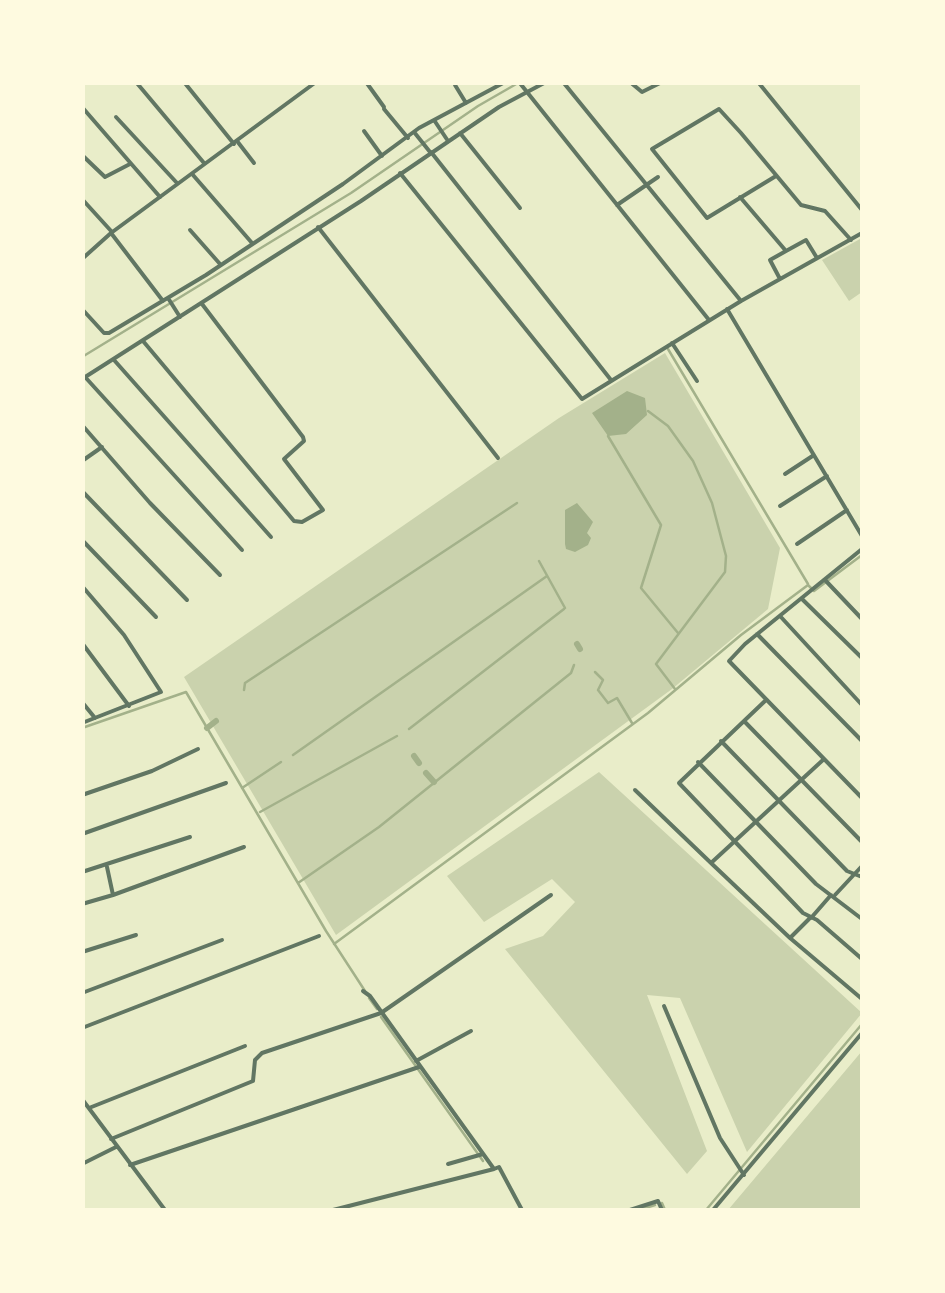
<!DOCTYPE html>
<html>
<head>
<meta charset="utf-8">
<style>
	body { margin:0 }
	#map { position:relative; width:945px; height:1293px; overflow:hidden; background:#e9edc9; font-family:"Public Sans",sans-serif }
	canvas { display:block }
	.frame { position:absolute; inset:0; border:85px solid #fefae0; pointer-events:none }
</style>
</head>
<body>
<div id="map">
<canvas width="945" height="1293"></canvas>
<div class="frame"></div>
</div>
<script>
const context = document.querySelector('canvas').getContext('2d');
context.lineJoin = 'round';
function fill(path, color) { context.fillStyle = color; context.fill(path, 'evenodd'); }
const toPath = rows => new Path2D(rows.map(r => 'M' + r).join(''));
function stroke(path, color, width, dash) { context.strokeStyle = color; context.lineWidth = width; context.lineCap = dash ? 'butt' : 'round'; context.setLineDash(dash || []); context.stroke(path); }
const green = toPath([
	[860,239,862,292,849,301,822,260],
	[665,353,780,548,768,609,672,689,336,935,184,677,559,418],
	[599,772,862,1013,747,1152,680,998,647,995,707,1151,687,1174,505,949,543,936,575,902,552,879,484,922,447,876],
	[862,1051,862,1210,728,1210]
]);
const water = toPath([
	[627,391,645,398,647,415,626,434,608,436,592,413],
	[577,503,593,522,587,533,591,538,588,545,575,552,566,549,565,544,565,510]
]);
const stream = toPath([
	[668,349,808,584],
	[82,357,351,193,478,106,518,83],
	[648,411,668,426,693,461,712,503,726,556,725,572,656,664,675,689],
	[608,436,661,525,641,588,678,633],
	[539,561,565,608],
	[595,672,603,680,598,690,608,703,617,698,632,723],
	[244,690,245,683,517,503],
	[82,728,186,692,326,931,365,991],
	[409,729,564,609],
	[293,755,547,576],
	[242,788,281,762],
	[260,812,397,736],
	[298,883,379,827,571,673,574,665],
	[334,944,648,713,741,635,808,585,814,591,862,555],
	[369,998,377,1009],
	[381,1017,483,1161],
	[662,1203,665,1210],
	[639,1210,655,1205],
	[706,1210,862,1024]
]);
const canal = toPath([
	[577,644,580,649],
	[207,728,216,721],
	[414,756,419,763],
	[426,773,434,782]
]);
const minor = toPath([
	[136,82,204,163],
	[184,82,234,144],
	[366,82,384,107],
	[519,82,709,320],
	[563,82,741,301],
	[630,82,642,92,662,82],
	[758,82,862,210],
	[455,85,466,103],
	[82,107,160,197],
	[384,109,408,138],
	[116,117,177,183],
	[434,120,448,141],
	[364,131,382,156],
	[414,132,430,152],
	[460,133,520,208],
	[237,141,254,163],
	[431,152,611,380],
	[82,155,105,177,130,164],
	[400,173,582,399,741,301,862,233],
	[193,175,252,243],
	[776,176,707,218,652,149,719,109,741,133,801,205,825,211,851,240],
	[740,197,786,251,806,240,817,258],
	[82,199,112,232],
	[617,205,658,177],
	[318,227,498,458],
	[190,230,220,264],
	[111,233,163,301],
	[780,279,770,260,786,251],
	[168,298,180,317],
	[82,309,104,333,109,333,206,275,343,184,419,128,505,82],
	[727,309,862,536],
	[143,341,294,521,302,522,323,510,284,459,304,441,303,437,202,304],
	[672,343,697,381],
	[114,360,271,537],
	[86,378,242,550],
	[82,379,361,201,499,107,546,82],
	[82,425,150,503,220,575],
	[82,461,102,447],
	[785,474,814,455],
	[82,491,187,600],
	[780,506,827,476],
	[82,540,156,617],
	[797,544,847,510],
	[862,549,745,644,729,661,862,798],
	[825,580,862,619],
	[82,586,124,635,161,692,82,723],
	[802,599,862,658],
	[780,616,862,705],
	[757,634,862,741],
	[82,643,129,706],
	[766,700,679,783,803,913,817,920,862,959],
	[82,702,95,718],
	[744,721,862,842],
	[721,741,847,871,862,877],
	[824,759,711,863,790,938,862,999],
	[698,762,816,884,862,919],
	[635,790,711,863],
	[82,795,152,771,198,749],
	[82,834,226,783],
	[82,872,190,837],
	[113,895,244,847],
	[835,895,862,866],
	[82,904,113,895,107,867],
	[811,918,831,895],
	[791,937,809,919],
	[82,952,136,935],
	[82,993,222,940],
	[664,1006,720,1138,744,1175],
	[82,1028,319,936],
	[416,1061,471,1031],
	[82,1099,165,1210],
	[89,1108,245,1046],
	[111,1139,253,1081,255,1060,262,1053,381,1013,551,895],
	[82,1164,116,1147],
	[448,1164,483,1154],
	[130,1165,419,1067],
	[494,1169,499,1167,522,1210],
	[333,1210,494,1169,370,996,363,991],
	[630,1210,658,1201,662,1210],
	[713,1210,862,1033]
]);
const tertiary = toPath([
	[82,259,111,233,316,82]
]);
fill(green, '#cad2ad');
fill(water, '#a3b18a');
stroke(stream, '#a3b18a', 2.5);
stroke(canal, '#a3b18a', 6);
stroke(minor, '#617663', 4);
stroke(tertiary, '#617663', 4);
</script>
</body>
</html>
